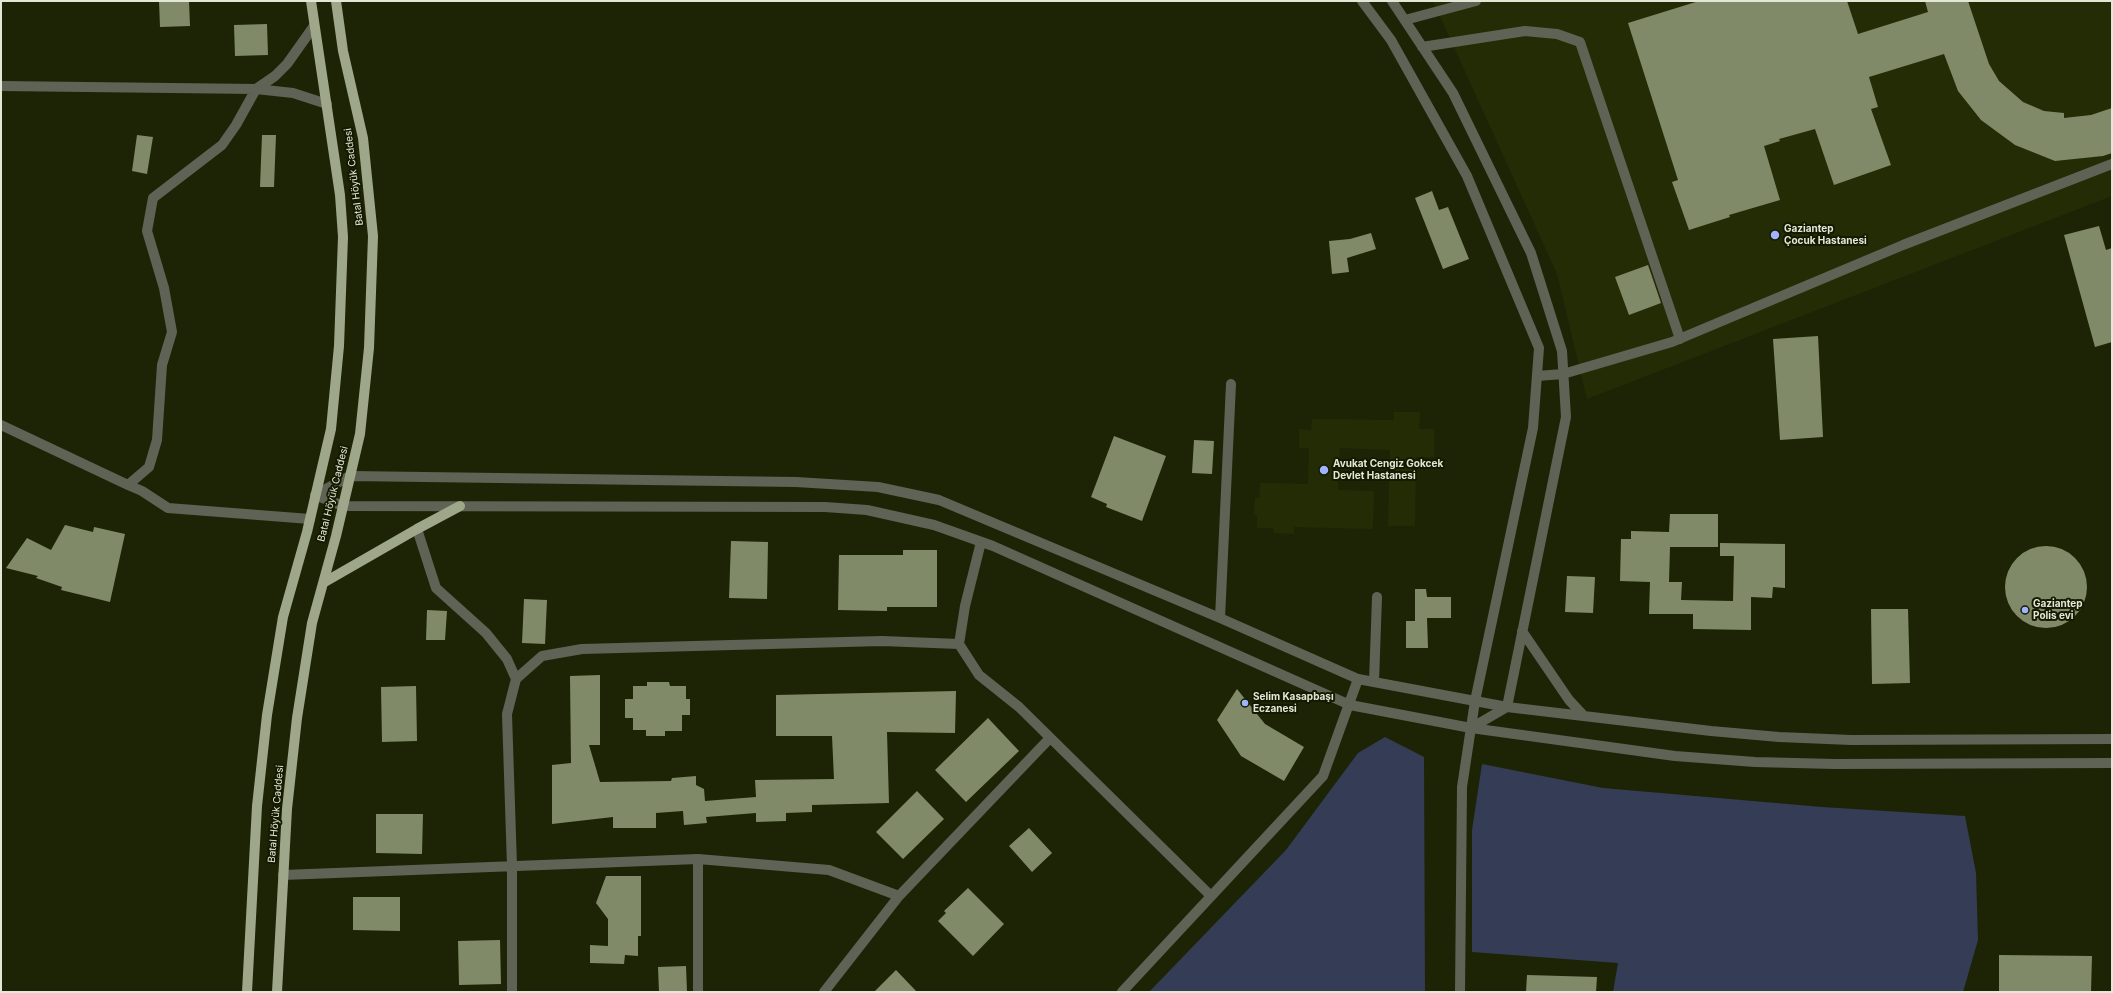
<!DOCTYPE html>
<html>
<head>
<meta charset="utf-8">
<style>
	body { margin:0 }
	#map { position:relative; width:2113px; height:993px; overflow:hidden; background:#1d2406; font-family:Inter,sans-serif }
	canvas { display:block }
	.frame { position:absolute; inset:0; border:2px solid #e2e8d5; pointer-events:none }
</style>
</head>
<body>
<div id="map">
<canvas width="2113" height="993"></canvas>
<div class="frame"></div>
</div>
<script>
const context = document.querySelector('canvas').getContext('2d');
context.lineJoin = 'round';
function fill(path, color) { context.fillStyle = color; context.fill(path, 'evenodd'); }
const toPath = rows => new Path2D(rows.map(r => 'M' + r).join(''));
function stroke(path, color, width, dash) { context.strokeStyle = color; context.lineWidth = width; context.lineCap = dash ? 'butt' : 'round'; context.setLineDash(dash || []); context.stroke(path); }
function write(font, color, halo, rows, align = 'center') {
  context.font = font + ' Inter,sans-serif'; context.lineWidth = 4; context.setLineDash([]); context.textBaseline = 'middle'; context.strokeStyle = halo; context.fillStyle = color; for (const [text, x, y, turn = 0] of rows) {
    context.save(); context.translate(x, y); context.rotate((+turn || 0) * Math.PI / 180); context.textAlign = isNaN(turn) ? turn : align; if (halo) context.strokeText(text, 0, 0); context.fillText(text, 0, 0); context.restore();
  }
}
const built = toPath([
	[1433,1,2112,1,2112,196,1587,399,1557,274],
	[1394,412,1420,412,1419,429,1434,429,1434,457,1416,457,1415,526,1388,526,1390,450,1340,448,1338,490,1374,491,1373,529,1294,527,1294,534,1274,533,1273,528,1257,528,1257,515,1254,515,1255,498,1259,498,1260,483,1308,484,1309,448,1299,448,1299,429,1311,430,1312,419,1394,420]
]);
const green = toPath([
	[1385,737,1424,757,1425,992,1149,992,1286,850,1358,753],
	[1482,764,1603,788,1822,807,1965,816,1976,873,1978,940,1963,992,1613,992,1618,963,1472,952,1472,830]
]);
const building = toPath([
	[159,1,189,1,190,26,160,27],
	[1699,1,1847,1,1858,34,1928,12,1925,1,1968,1,1989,64,1999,81,2023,102,2044,111,2064,113,2064,118,2091,115,2112,108,2112,153,2103,156,2055,161,2015,145,1981,120,1958,91,1944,54,1869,77,1878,107,1871,109,1891,165,1834,185,1815,129,1779,139,1780,141,1764,146,1780,200,1729,215,1730,217,1689,230,1672,182,1678,180,1628,23],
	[267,24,268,55,235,56,234,25],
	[137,135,153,137,147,174,132,171],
	[262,135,276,135,274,187,260,187],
	[1432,191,1439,210,1448,207,1469,259,1443,269,1415,198],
	[2099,226,2106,250,2112,248,2112,342,2095,347,2064,235],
	[1371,233,1376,249,1347,258,1349,272,1332,274,1329,241,1350,239],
	[1648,265,1661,303,1629,315,1615,277],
	[1818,336,1823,437,1780,440,1773,339],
	[1114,436,1166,456,1142,521,1106,507,1107,504,1091,497],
	[1194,440,1214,441,1212,474,1192,473],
	[1670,514,1718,514,1718,547,1670,547,1669,582,1682,582,1681,600,1733,601,1734,556,1720,556,1720,543,1785,544,1785,588,1773,587,1772,598,1751,597,1751,630,1693,629,1693,614,1649,614,1650,582,1620,581,1621,539,1631,539,1631,531,1669,532],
	[65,525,93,532,94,527,125,534,110,602,61,590,62,587,36,578,38,576,6,568,27,538,51,550],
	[731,541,768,542,767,599,729,598],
	'2005 587a41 41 0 1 1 82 0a41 41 0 1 1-82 0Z',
	[903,550,937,550,937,607,887,607,887,611,838,610,839,555,903,555],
	[1567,576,1595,577,1593,613,1565,612],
	[1415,589,1426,589,1427,597,1451,597,1451,618,1427,618,1428,648,1406,648,1406,621,1415,621],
	[524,599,547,600,545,644,522,643],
	[1871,609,1908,609,1910,683,1872,684],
	[427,610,447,611,445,640,426,640],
	[600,675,600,745,589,745,600,782,671,781,672,778,696,776,696,785,704,789,705,801,756,797,755,780,834,779,832,736,776,736,776,695,956,691,955,733,887,732,889,803,812,805,812,812,786,813,786,821,756,822,756,813,706,817,707,823,684,825,683,811,656,813,656,828,613,828,613,817,552,824,552,765,571,763,570,676],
	[647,682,669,682,670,686,686,686,686,699,690,699,690,715,682,715,682,731,665,731,665,736,646,736,646,730,633,730,633,718,625,718,625,699,633,699,633,686,647,686],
	[416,686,417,741,382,742,381,687],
	[1237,689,1265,724,1304,747,1284,781,1241,756,1217,720],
	[988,718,1019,751,966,802,935,770],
	[917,791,944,819,903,859,876,832],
	[376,814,423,814,422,854,376,853],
	[1029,828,1052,853,1032,872,1009,846],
	[606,876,641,876,641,936,638,936,638,956,625,955,624,964,590,963,590,945,608,946,608,919,596,903],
	[968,888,1004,924,973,956,938,921,946,913,944,911],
	[353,897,400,897,400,931,353,930],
	[500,940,501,984,459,985,458,941],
	[1999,955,2092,956,2091,992,1999,992],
	[686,966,687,992,659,992,658,967],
	[896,970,917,992,874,992],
	[1527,975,1597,977,1596,992,1526,992]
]);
const minor = toPath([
	[1362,1,1391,40,1467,176,1539,348,1533,428,1475,701,1462,787,1460,992],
	[1392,1,1453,93,1531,253,1562,351,1566,417,1507,707,1471,728],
	[1405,20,1476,1],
	[1422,47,1525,31,1557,34,1580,42,1680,339],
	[1,86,256,89,293,93,327,104],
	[1537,376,1563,374,1672,342,1903,245,2112,164],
	[1,425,128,485,149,467,157,440,162,365,172,332,164,288,147,231,153,198,222,145,236,125,256,89,275,76,287,64,314,26],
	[128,485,142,491,168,508,310,519],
	[315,495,350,476,796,482,878,487,939,500,1220,618,1358,679,1507,707,1711,731,1779,737,1851,740,2112,739],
	[315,495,343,506,825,507,867,510,934,525,993,546,1350,705,1471,728,1675,756,1755,762,1835,764,2112,763],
	[417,529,436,588,486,633,507,659,516,679,507,714,512,866,512,992],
	[981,542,965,606,959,644,979,675,1019,707,1211,896],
	[1220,618,1231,384],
	[1522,631,1569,700,1583,715],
	[516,679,542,656,582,649,882,641,959,644],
	[1374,682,1377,597],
	[698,859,698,992],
	[283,875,698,859,829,870,899,896],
	[824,992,899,896,1050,738],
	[1122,992,1323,776,1358,679]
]);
const major = toPath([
	[323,583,417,529,460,506],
	[247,992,257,806,267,715,283,617,307,532,331,429,339,346,343,237,340,195,311,1],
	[277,992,287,809,297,718,312,623,336,536,360,434,369,348,373,236,363,138,343,51,336,1]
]);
const markers = [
	[1775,235,5,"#a0b3fd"],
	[1324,470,5,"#a0b3fd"],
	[2025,610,4,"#a0b3fd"],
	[1245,703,4,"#a0b3fd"]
];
const streetNames = [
	["Batal Höyük Caddesi",354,177,-97],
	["Batal Höyük Caddesi",333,494,-76],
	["Batal Höyük Caddesi",276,814,-85]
];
const poiNames = [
	["Gaziantep",1784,229],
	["Çocuk Hastanesi",1784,241],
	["Avukat Cengiz Gokcek",1333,464],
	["Devlet Hastanesi",1333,476],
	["Gaziantep",2033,604],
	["Polis evi",2033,616],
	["Selim Kasapbaşı",1253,697],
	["Eczanesi",1253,709]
];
fill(built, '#242c06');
fill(green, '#353c55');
fill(building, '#808a68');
stroke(minor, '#5f6355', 10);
stroke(major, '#9ea78a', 10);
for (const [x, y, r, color] of markers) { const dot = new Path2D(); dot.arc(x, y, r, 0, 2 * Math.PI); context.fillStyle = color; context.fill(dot); stroke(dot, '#141a00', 1.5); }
write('10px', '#e2e8d5', '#141a00', streetNames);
write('bold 10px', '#e2e8d5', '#141a00', poiNames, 'left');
</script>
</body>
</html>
